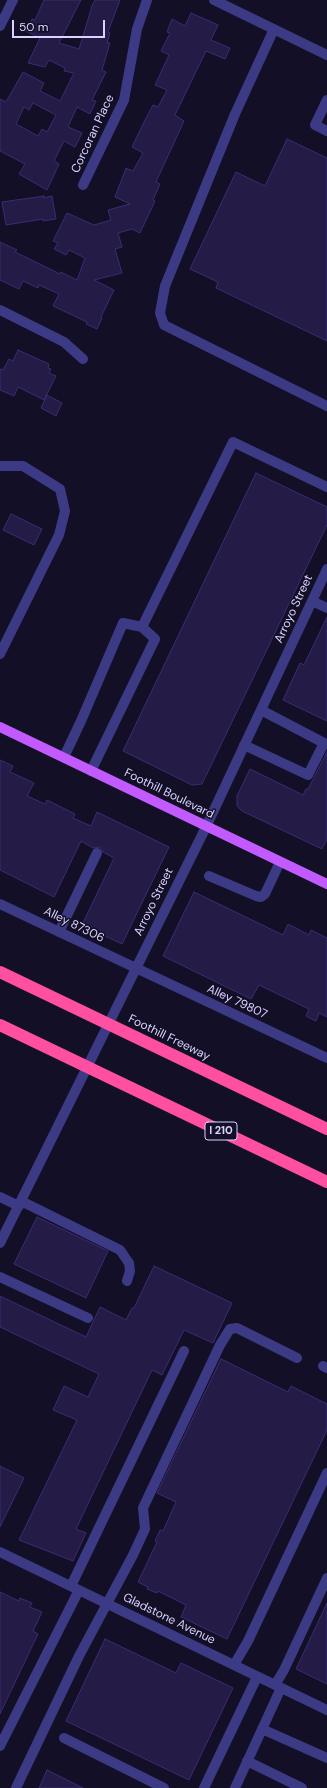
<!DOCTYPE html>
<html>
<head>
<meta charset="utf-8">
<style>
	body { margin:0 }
	#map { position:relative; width:327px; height:1788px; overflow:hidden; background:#130f26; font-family:"DM Sans",sans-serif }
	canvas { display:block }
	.scale { position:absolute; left:12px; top:20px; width:93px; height:18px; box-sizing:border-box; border:2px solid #d9d4ff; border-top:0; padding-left:5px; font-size:12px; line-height:14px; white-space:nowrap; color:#d9d4ff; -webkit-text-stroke:3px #130f26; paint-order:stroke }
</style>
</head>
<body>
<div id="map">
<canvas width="327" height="1788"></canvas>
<div class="scale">50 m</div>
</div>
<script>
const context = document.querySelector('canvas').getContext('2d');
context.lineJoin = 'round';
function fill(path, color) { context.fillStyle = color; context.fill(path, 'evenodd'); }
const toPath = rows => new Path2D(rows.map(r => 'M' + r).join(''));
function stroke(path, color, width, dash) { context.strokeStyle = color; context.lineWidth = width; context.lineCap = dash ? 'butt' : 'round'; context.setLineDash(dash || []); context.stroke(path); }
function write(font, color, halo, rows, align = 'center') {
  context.font = font + ' "DM Sans",sans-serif'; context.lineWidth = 3; context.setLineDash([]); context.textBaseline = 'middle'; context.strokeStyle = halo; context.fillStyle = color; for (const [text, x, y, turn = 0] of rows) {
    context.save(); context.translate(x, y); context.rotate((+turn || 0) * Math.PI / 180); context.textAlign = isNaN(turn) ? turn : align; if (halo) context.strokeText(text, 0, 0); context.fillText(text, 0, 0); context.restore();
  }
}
const building = toPath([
	[44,0,81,0,59,43,79,49,92,6,95,0,120,0,108,32,110,33,107,43,110,43,102,70,106,72,92,100,96,101,90,114,77,107,68,127,82,133,75,147,64,141,54,161,59,164,47,190,19,174,25,164,0,151,0,99,6,102,23,72,44,83,40,91,60,101,74,73,64,71,65,68,49,60,45,67,28,63,40,38,26,31,32,19,35,20,44,0],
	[33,103,56,115,47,132,42,129,38,136,16,124,24,107,29,110,33,103],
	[191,13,218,25,211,40,230,48,225,59,206,51,175,115,184,121,156,182,160,184,153,200,155,201,140,233,132,229,118,233,122,247,115,249,122,273,94,280,114,290,101,317,102,318,97,329,86,324,87,322,53,306,59,294,39,285,38,288,23,281,19,289,0,280,0,242,17,250,15,252,52,270,60,274,61,272,77,280,85,258,69,250,66,255,54,249,58,243,53,241,67,213,94,225,111,220,108,210,130,204,115,197,126,168,133,171,143,153,132,147,145,120,153,105,158,107,167,90,155,85,169,55,161,51,170,33,167,32,172,19,185,26,191,13],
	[287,139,327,158,327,341,216,288,218,282,190,269,236,172,265,186,287,139],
	[44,196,43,198,52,196,56,219,43,221,43,219,6,225,2,202,44,196],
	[18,350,49,364,48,368,51,369,49,373,56,376,44,400,18,387,14,396,0,390,0,369,3,370,9,359,13,361,18,350],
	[47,395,62,403,56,416,41,408,47,395],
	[256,473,327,507,327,525,202,784,192,785,123,751,256,473],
	[11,514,42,529,34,545,3,530,11,514],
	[327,617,327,721,283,700,300,663,304,665,327,617],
	[327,752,327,839,322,849,242,811,237,806,237,796,250,769,303,795,306,789,308,789,327,752],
	[0,760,13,766,10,772,34,783,27,796,45,804,47,800,75,814,73,818,91,826,97,812,169,847,122,944,82,925,114,858,103,852,100,847,93,848,81,841,54,897,0,870,0,760],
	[194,892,283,935,288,924,309,935,311,930,327,938,327,1017,319,1013,316,1021,306,1016,309,1009,259,985,251,999,163,956,194,892],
	[37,1217,108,1251,86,1298,14,1264,37,1217],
	[154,1266,232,1303,213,1343,184,1330,162,1375,152,1370,76,1529,86,1533,73,1561,19,1540,77,1420,53,1410,64,1386,88,1397,99,1374,0,1327,0,1296,86,1337,100,1307,126,1320,132,1308,134,1308,154,1266],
	[221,1359,288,1392,291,1386,327,1404,327,1430,227,1639,181,1617,186,1605,158,1591,157,1593,147,1589,148,1587,138,1582,157,1542,155,1541,160,1530,163,1531,176,1502,157,1493,221,1359],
	[0,1466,24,1478,0,1527,0,1466],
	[0,1592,19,1601,20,1598,32,1603,30,1607,42,1612,33,1631,38,1634,0,1714,0,1592],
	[327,1603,327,1684,296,1669,327,1603],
	[105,1639,176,1673,181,1663,233,1688,189,1780,66,1721,105,1639],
	[47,1770,83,1788,39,1788,47,1770]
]);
const minor = toPath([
	[214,0,327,55],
	[0,26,13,0],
	[274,29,235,114,165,286,160,313,164,325,327,406],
	[327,100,315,125,327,131],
	[83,185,124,100,137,29,147,0],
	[0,310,64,342,83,359],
	[0,466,23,466,60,489,65,511,59,535,0,654],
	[312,601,327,608],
	[142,627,233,442,327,487],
	[244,745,308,775,324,743,261,710],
	[64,757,81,721,123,623,142,627,155,639,91,771],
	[209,876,256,896,261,897,265,894,280,862],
	[0,904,327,1058],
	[59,932,97,853],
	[0,1197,19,1206],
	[21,1201,120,1250,129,1263,130,1271,127,1281],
	[0,1243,206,827,327,569],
	[0,1277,88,1318],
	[323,1366,327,1368],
	[0,1552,327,1710],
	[71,1586,184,1351],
	[234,1665,248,1641,327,1473],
	[275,1685,284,1670,327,1578],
	[262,1729,327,1758],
	[64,1738,164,1788],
	[0,1746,79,1590],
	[247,1761,302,1788],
	[16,1788,79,1656,133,1555,145,1529,143,1508,220,1345,230,1329,237,1328,297,1358],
	[204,1788,257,1677],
	[235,1788,281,1688]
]);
const major = toPath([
	[0,727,327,884]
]);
const highway = toPath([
	[0,972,327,1129],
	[0,1025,327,1182]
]);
const shields = [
	[221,1131,32]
];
const shieldNames = [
	["I 210",221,1131]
];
const streetNames = [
	["Corcoran Place",93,134,-65],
	["Arroyo Street",294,609,-65],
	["Foothill Boulevard",169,794,26],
	["Arroyo Street",154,902,-64],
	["Alley 87306",74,925,26],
	["Alley 79807",237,1002,25],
	["Foothill Freeway",169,1038,26],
	["Gladstone Avenue",169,1619,26]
];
fill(building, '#241b47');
stroke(building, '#3b2d73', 1);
stroke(minor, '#3d3a85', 10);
stroke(major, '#c25bff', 10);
stroke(highway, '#ff4fa3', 12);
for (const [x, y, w] of shields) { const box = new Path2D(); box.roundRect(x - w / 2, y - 9, w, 18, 3); context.fillStyle = '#130f26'; context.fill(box); stroke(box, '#d9d4ff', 1); }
write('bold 11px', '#d9d4ff', null, shieldNames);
write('12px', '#d9d4ff', '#130f26', streetNames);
</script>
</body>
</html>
